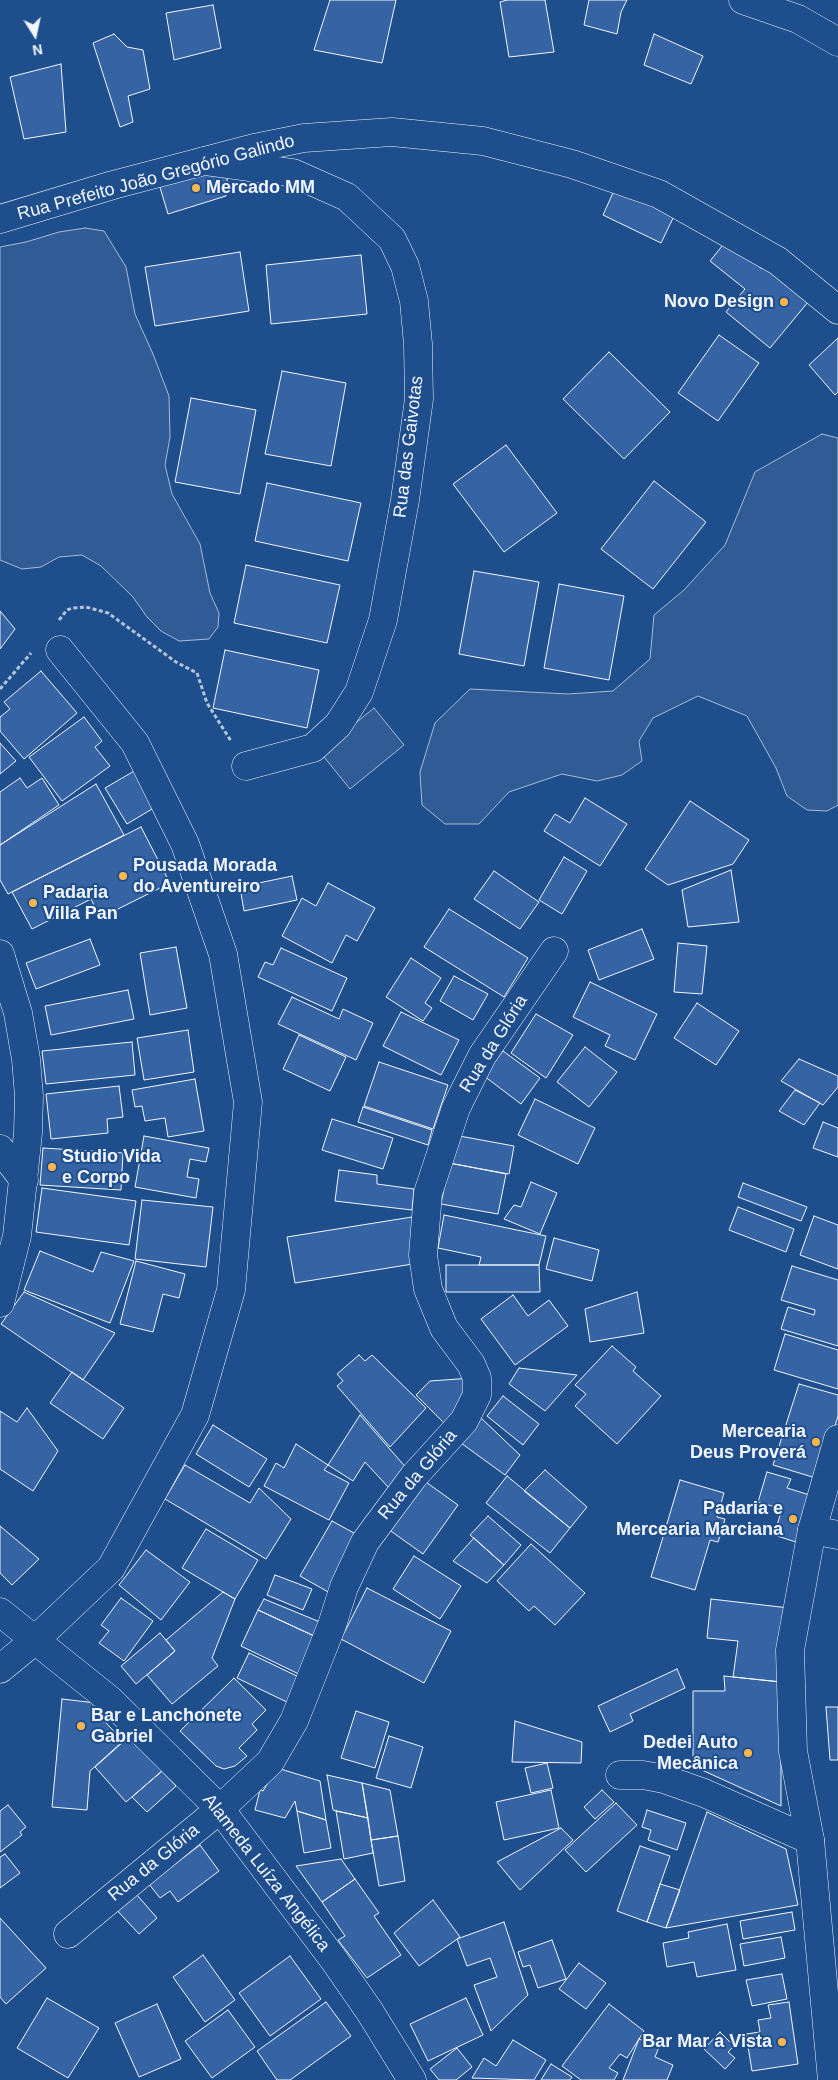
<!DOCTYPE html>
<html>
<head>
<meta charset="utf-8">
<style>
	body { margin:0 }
	#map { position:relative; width:838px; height:2080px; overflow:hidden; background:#1f4e8c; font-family:Helvetica,sans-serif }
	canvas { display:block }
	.north { position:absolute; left:10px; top:10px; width:50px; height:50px; -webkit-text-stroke:4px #1f4e8c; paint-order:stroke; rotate:170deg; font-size:14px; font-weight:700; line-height:20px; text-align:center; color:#f2f6ff }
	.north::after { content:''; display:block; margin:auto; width:18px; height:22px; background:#f2f6ff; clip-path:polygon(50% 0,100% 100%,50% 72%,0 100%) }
</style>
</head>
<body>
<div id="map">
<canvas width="838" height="2080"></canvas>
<div class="north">N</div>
</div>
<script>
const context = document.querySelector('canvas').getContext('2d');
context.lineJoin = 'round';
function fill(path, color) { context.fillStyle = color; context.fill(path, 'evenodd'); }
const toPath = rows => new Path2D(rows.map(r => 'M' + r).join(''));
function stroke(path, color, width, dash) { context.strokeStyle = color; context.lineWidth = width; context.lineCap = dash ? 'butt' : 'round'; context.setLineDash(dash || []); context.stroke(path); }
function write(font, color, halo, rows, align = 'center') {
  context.font = font + ' Helvetica,sans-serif'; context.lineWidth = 4; context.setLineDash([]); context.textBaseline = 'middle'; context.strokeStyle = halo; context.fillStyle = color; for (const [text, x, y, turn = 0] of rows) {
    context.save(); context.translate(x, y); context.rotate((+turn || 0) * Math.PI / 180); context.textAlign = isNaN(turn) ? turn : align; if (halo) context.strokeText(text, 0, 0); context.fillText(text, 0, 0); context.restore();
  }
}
const green = toPath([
	[85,228,104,231,126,267,135,314,153,354,169,396,170,437,165,465,172,494,200,544,210,593,219,613,218,627,209,639,179,641,161,631,147,617,133,597,101,566,82,555,59,557,41,567,22,569,0,560,0,247,26,242,59,232,85,228],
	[822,434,838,438,838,805,827,811,807,810,787,796,776,768,747,716,698,696,653,718,639,741,642,761,622,775,597,781,562,774,509,792,479,824,445,824,422,805,420,772,435,723,470,689,568,694,613,691,650,659,654,615,684,590,725,545,755,472,822,434],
	[374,708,404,745,350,789,320,752,374,708]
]);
const building = toPath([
	[330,0,396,0,382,63,314,50,330,0],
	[507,0,545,0,554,52,509,57,500,2,507,0],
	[589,0,627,0,621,12,617,34,584,25,589,0],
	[213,5,221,48,174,60,166,13,213,5],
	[114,34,127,47,143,50,150,89,128,96,133,122,120,127,93,43,114,34],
	[654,34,703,56,691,84,644,65,654,34],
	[61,64,66,132,24,139,10,77,61,64],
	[228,169,226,196,168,214,159,184,228,169],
	[617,184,676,212,661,243,603,215,617,184],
	[727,240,762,269,769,260,813,296,770,348,726,312,745,289,710,261,727,240],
	[240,252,249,311,155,326,145,267,240,252],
	[361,255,367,314,271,324,266,265,361,255],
	[719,335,759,363,718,421,678,393,719,335],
	[838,338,838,392,835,395,809,365,838,338],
	[609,352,670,412,624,459,563,399,609,352],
	[282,371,346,383,331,466,265,454,282,371],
	[191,398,256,410,240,494,175,482,191,398],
	[506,445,557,513,504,552,453,484,506,445],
	[654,481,706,522,653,589,601,549,654,481],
	[267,483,361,503,348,561,255,541,267,483],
	[246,565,340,585,327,643,234,623,246,565],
	[474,571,539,582,524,666,459,654,474,571],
	[559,584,624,596,609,680,544,668,559,584],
	[0,611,15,629,0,649,0,611],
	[225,650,319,670,307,728,213,708,225,650],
	[41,671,77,713,24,759,0,731,0,717,10,709,4,702,41,671],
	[84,717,102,741,95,747,110,766,62,801,29,757,84,717],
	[0,743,16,761,0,774,0,743],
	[136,770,157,806,127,824,105,788,136,770],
	[20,778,27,788,42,778,59,805,0,845,0,792,20,778],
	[96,784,124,835,8,894,0,880,0,845,96,784],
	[585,798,627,824,600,866,544,831,555,814,570,823,585,798],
	[690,801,749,840,733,864,668,885,645,869,690,801],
	[141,827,170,883,100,918,91,899,32,929,12,892,141,827],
	[564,857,587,871,562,914,539,900,564,857],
	[731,870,739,922,688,927,682,890,731,870],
	[494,871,539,902,520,929,474,899,494,871],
	[292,876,297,900,244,911,240,887,292,876],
	[328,883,375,908,357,941,346,935,332,963,282,936,302,898,316,906,328,883],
	[449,909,528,958,504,997,424,947,449,909],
	[642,929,654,959,599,980,588,950,642,929],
	[90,939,100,965,36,989,26,963,90,939],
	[678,943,707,946,702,994,674,992,678,943],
	[176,947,187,1008,150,1015,140,953,176,947],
	[281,948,347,978,332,1011,258,977,265,962,273,965,281,948],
	[411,958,441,978,425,1003,432,1008,423,1021,386,997,411,958],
	[454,976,488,994,473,1020,440,1001,454,976],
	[590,982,657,1014,635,1060,605,1046,610,1035,573,1017,590,982],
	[128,990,134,1019,51,1035,45,1006,128,990],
	[292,997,339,1019,343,1009,373,1023,356,1060,278,1024,292,997],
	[697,1003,739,1031,716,1065,674,1038,697,1003],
	[401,1012,459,1040,441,1075,383,1046,401,1012],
	[536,1014,573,1035,546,1078,511,1053,536,1014],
	[188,1030,194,1072,144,1080,137,1038,188,1030],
	[299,1035,346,1057,330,1091,283,1069,299,1035],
	[132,1042,135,1075,46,1084,42,1051,132,1042],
	[585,1047,617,1072,589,1107,557,1082,585,1047],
	[503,1051,540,1078,521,1104,484,1076,503,1051],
	[799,1059,838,1076,838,1087,823,1105,781,1081,799,1059],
	[379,1062,448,1085,433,1129,364,1106,379,1062],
	[195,1079,204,1131,168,1137,165,1118,145,1121,142,1106,135,1107,132,1090,195,1079],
	[119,1086,123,1117,107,1119,108,1133,51,1139,46,1094,119,1086],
	[795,1090,820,1103,804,1125,779,1111,795,1090],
	[535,1099,595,1128,578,1164,518,1135,535,1099],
	[363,1107,432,1130,428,1145,358,1122,363,1107],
	[332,1119,393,1138,383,1169,322,1150,332,1119],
	[823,1122,838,1128,838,1157,813,1148,823,1122],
	[454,1135,514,1146,509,1174,449,1163,454,1135],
	[144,1136,209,1148,206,1162,190,1159,187,1177,199,1179,196,1198,135,1187,144,1136],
	[43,1148,123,1153,121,1190,40,1185,43,1148],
	[449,1163,506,1174,498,1214,441,1204,449,1163],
	[339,1170,377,1175,377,1184,414,1189,412,1210,335,1201,339,1170],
	[531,1182,557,1193,540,1234,504,1219,514,1205,521,1207,531,1182],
	[743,1183,807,1207,801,1221,738,1197,743,1183],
	[42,1188,136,1201,129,1245,36,1232,42,1188],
	[142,1200,213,1207,206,1267,135,1259,142,1200],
	[738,1207,794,1229,786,1252,729,1230,738,1207],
	[444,1215,546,1236,539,1265,479,1265,481,1257,438,1248,444,1215],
	[814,1216,838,1225,838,1269,800,1255,814,1216],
	[412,1217,419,1263,295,1283,287,1237,412,1217],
	[554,1238,599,1250,592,1281,546,1269,554,1238],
	[40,1251,93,1272,101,1252,134,1261,110,1323,24,1290,40,1251],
	[136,1261,185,1274,179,1298,163,1294,153,1332,120,1324,136,1261],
	[446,1265,539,1265,540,1292,446,1292,446,1265],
	[792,1266,838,1280,838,1346,781,1329,788,1307,814,1315,815,1310,781,1300,792,1266],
	[24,1292,115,1333,83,1380,1,1324,24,1292],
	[637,1292,644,1333,590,1342,585,1309,637,1292],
	[513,1295,528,1316,549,1300,568,1326,515,1365,481,1319,513,1295],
	[785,1334,838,1350,838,1389,774,1370,785,1334],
	[612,1346,636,1367,633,1371,661,1396,617,1444,575,1406,586,1394,575,1385,612,1346],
	[359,1355,365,1361,372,1355,426,1408,390,1447,337,1386,343,1381,337,1374,359,1355],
	[519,1368,577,1375,545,1411,509,1384,519,1368],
	[72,1372,124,1408,103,1439,50,1403,72,1372],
	[472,1378,447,1426,416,1395,430,1381,472,1378],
	[799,1384,838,1395,838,1416,819,1479,773,1465,799,1384],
	[503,1396,539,1424,523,1445,487,1416,503,1396],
	[27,1408,58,1451,33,1491,0,1469,0,1411,17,1422,27,1408],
	[360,1415,409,1471,389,1488,365,1462,353,1481,328,1465,360,1415],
	[481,1418,520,1455,505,1475,461,1443,481,1418],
	[213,1425,267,1459,249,1487,196,1454,213,1425],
	[296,1444,328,1465,324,1470,349,1483,329,1520,264,1486,276,1463,284,1468,296,1444],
	[185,1465,250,1503,259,1488,291,1519,266,1559,165,1499,185,1465],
	[545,1470,587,1507,570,1528,524,1491,545,1470],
	[767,1472,791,1479,787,1488,813,1496,799,1543,774,1535,782,1509,758,1502,767,1472],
	[507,1476,570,1528,550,1553,486,1503,507,1476],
	[423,1480,458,1505,423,1554,388,1529,423,1480],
	[680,1480,724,1493,717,1517,725,1519,718,1542,710,1540,695,1590,651,1577,680,1480],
	[488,1516,521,1545,504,1565,470,1535,488,1516],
	[332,1521,363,1538,330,1593,300,1576,332,1521],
	[0,1526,39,1559,12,1585,0,1573,0,1526],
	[206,1529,258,1560,235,1599,182,1568,206,1529],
	[474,1538,504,1565,487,1583,453,1561,474,1538],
	[531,1544,585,1593,555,1625,534,1606,529,1611,497,1581,531,1544],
	[146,1550,190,1582,161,1620,119,1585,146,1550],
	[414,1556,461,1586,440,1619,393,1589,414,1556],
	[275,1575,312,1589,303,1610,267,1595,275,1575],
	[367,1588,451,1631,424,1683,341,1639,367,1588],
	[223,1592,235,1599,212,1658,218,1666,172,1704,147,1675,175,1651,166,1640,223,1592],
	[121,1598,153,1621,124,1661,99,1643,109,1631,101,1625,121,1598],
	[264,1599,320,1622,314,1636,258,1610,264,1599],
	[711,1599,789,1608,781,1682,733,1677,738,1641,707,1638,711,1599],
	[258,1610,323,1640,305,1677,241,1646,258,1610],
	[160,1633,175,1651,136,1684,121,1666,160,1633],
	[249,1653,305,1680,293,1705,237,1678,249,1653],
	[677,1669,685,1688,630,1714,633,1721,610,1732,598,1706,677,1669],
	[724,1676,781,1682,781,1806,693,1766,693,1691,725,1691,724,1676],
	[234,1678,266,1710,252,1724,257,1730,239,1748,247,1756,235,1766,224,1769,216,1766,180,1731,234,1678],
	[62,1699,96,1703,95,1711,123,1741,90,1771,87,1810,52,1807,62,1699],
	[826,1707,838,1707,838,1760,830,1760,826,1707],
	[356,1711,389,1722,375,1768,341,1758,356,1711],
	[515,1721,582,1742,581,1763,512,1762,515,1721],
	[131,1735,162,1771,126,1802,95,1767,131,1735],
	[389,1736,423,1747,411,1788,376,1778,389,1736],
	[547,1763,553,1788,531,1793,525,1768,547,1763],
	[277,1768,320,1781,326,1820,297,1811,295,1801,285,1818,255,1810,260,1790,263,1791,277,1768],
	[162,1771,176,1786,147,1812,132,1797,162,1771],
	[327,1775,362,1783,368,1818,333,1810,327,1775],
	[362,1783,390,1790,398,1836,371,1840,362,1783],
	[551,1790,559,1828,504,1840,496,1802,551,1790],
	[602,1790,614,1802,595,1819,584,1807,602,1790],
	[616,1803,637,1825,586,1872,565,1850,616,1803],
	[8,1805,26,1827,20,1832,22,1835,0,1852,0,1811,8,1805],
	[647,1810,686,1823,677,1850,648,1840,651,1830,642,1827,647,1810],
	[297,1811,326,1820,331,1848,304,1853,297,1811],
	[336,1811,368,1818,373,1853,344,1859,336,1811],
	[707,1812,786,1849,798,1905,666,1928,707,1812],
	[561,1828,573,1840,520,1890,497,1862,561,1828],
	[398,1836,405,1881,379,1886,371,1840,398,1836],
	[200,1845,219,1871,178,1902,170,1891,160,1898,149,1884,200,1845],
	[640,1846,670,1856,647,1922,617,1911,640,1846],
	[5,1854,20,1873,0,1888,0,1857,5,1854],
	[341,1859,355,1879,322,1902,296,1866,341,1859],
	[355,1879,379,1913,374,1916,401,1955,367,1978,338,1940,345,1936,322,1902,355,1879],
	[660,1884,680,1890,666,1928,647,1922,660,1884],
	[131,1888,157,1918,139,1934,112,1905,131,1888],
	[433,1900,460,1937,419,1966,394,1933,433,1900],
	[792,1912,795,1930,743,1939,740,1921,792,1912],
	[0,1918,46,1968,6,2004,0,1997,0,1918],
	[504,1922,528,1995,491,2031,474,1985,497,1977,490,1958,467,1966,457,1939,504,1922],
	[727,1924,736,1970,697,1977,694,1962,667,1967,663,1943,689,1938,688,1932,727,1924],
	[781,1937,785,1958,744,1966,740,1944,781,1937],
	[552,1940,566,1979,538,1988,530,1965,523,1967,518,1952,552,1940],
	[203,1955,235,2000,205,2022,173,1977,203,1955],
	[290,1956,321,1999,270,2036,239,1993,290,1956],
	[579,1963,606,1983,586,2009,559,1989,579,1963],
	[782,1974,787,1999,752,2006,746,1980,782,1974],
	[47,1998,99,2028,68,2078,17,2048,47,1998],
	[466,1998,483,2035,428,2061,410,2024,466,1998],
	[326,2002,351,2036,290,2080,277,2080,257,2051,326,2002],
	[789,2002,798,2064,752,2071,746,2034,760,2032,758,2020,771,2018,768,2005,789,2002],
	[157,2004,181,2059,139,2077,115,2023,157,2004],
	[609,2004,644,2031,627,2058,620,2054,609,2068,618,2073,614,2080,581,2080,562,2066,609,2004],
	[228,2010,255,2047,212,2078,185,2041,228,2010],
	[720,2032,734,2046,728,2052,735,2058,725,2069,704,2049,720,2032],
	[639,2039,659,2047,655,2057,673,2065,667,2080,623,2080,639,2039],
	[513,2040,546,2060,534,2080,472,2078,484,2058,496,2066,513,2040],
	[457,2048,472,2067,456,2080,439,2080,430,2069,457,2048],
	[551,2064,572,2077,570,2080,541,2080,551,2064]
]);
const path = toPath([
	[59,620,67,610,73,608,86,607,108,613,176,662,197,673,207,703,231,741],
	[0,689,31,653]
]);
const street = toPath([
	[743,0,798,19,838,42],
	[204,161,293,173,347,197,392,239,405,266,414,301,418,344,419,399,405,500,383,620,359,692,338,725,313,748,246,766],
	[0,1149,24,1180],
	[812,1530,838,1535],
	[0,1669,34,1641,111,1568,195,1415,231,1290,248,1102,223,954,185,844,135,743,60,650],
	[620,1775,643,1775,664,1779,704,1793,810,1840],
	[68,1934,220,1809,270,1762,294,1721,332,1625,344,1587,365,1542,414,1476,464,1421,477,1395,477,1378,471,1364,444,1328,428,1289,423,1255,428,1193,456,1108,482,1056,554,951]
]);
const secondary = toPath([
	[0,219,113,185,254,148,304,138,392,132,483,141,572,164,659,194,778,261,838,310],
	[0,954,18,1013,26,1059,29,1096,28,1133,17,1236,0,1303],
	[0,1612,110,1700,220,1809,334,1960,370,2012,412,2080],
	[832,2080,810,1840,793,1751,790,1650,812,1530,838,1439]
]);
const markers = [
	[196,188,5,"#ffb74d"],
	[784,302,5,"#ffb74d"],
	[123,876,5,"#ffb74d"],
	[33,903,5,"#ffb74d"],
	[52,1167,5,"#ffb74d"],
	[816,1442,5,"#ffb74d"],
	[793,1519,5,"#ffb74d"],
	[81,1726,5,"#ffb74d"],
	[748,1753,5,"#ffb74d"],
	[782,2042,5,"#ffb74d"]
];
const streetNames = [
	["Rua Prefeito João Gregório Galindo",156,178,-15],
	["Rua das Gaivotas",409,447,-83],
	["Rua da Glória",494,1044,-58],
	["Rua da Glória",418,1475,-50],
	["Rua da Glória",154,1863,-39],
	["Alameda Luíza Angélica",266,1873,52]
];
const poiNames = [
	["Mercado MM",206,188],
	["Novo Design",774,302,"right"],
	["Pousada Morada",133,866],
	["do Aventureiro",133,887],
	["Padaria",43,893],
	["Villa Pan",43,914],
	["Studio Vida",62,1157],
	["e Corpo",62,1178],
	["Mercearia",806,1432,"right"],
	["Deus Proverá",806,1453,"right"],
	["Padaria e",783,1509,"right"],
	["Mercearia Marciana",783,1530,"right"],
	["Bar e Lanchonete",91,1716],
	["Gabriel",91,1737],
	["Dedei Auto",738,1743,"right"],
	["Mecânica",738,1764,"right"],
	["Bar Mar a Vista",772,2042,"right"]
];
fill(green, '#305b95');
stroke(green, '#a8bbd7', 1);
fill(building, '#3563a3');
stroke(building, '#f2f6ff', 1);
stroke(street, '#f2f6ff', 29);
stroke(secondary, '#f2f6ff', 29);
stroke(path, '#b3c4dc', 3, [4, 2.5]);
stroke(street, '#1f4e8c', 28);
stroke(secondary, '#1f4e8c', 28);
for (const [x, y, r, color] of markers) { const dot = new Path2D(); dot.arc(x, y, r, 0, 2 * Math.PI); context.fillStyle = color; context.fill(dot); stroke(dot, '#1f4e8c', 2); }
write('18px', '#f2f6ff', '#1f4e8c', streetNames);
write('bold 18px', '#f2f6ff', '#1f4e8c', poiNames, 'left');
</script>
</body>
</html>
